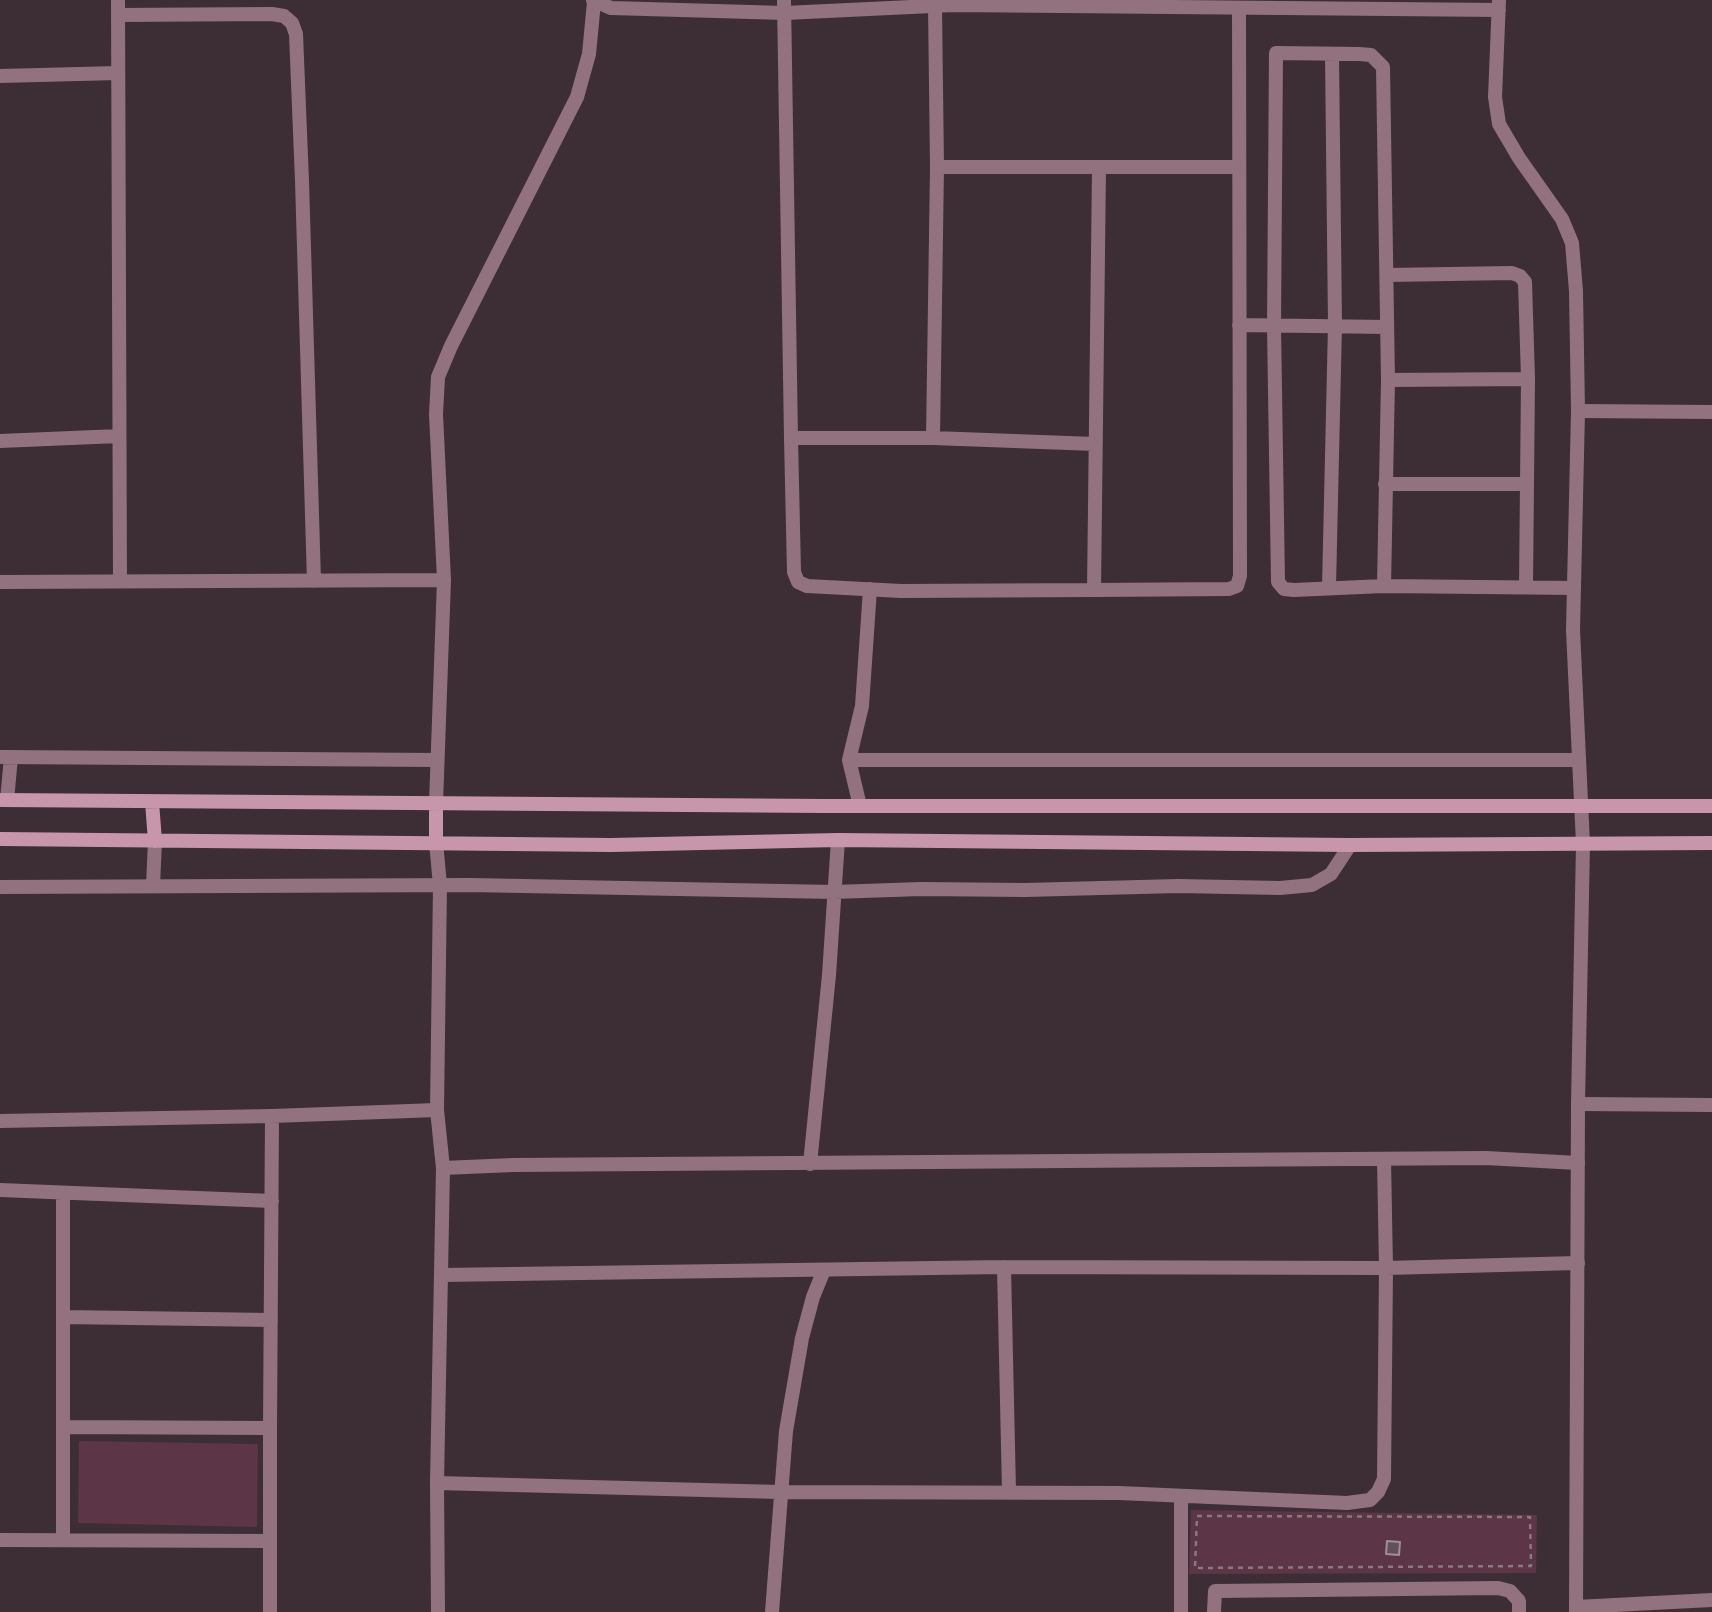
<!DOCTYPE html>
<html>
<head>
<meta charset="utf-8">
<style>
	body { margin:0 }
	canvas { display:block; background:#3d2d34 }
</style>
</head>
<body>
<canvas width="1712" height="1612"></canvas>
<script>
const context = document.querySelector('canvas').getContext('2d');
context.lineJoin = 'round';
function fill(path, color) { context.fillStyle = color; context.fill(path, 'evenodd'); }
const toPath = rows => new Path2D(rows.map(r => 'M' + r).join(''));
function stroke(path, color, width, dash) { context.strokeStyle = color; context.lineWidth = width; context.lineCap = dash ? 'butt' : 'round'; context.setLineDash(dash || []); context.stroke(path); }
const green = toPath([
	[79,1441,258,1444,257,1527,78,1523],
	[1191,1510,1537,1515,1536,1573,1189,1574]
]);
const building = toPath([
	[1387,1541,1400,1542,1399,1555,1386,1554,1387,1541]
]);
const path = toPath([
	[1197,1516,1530,1517,1531,1566,1195,1568,1197,1516]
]);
const minor = toPath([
	[118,0,120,581],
	[784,0,791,438,933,438,1095,444],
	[118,15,272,14,284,16,292,23,296,34,302,181,314,581],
	[0,76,118,73],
	[937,167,1239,167],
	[1099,168,1094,590,1229,589,1237,586,1240,576,1239,8],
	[1387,275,1512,273,1520,276,1525,282,1528,379,1526,587],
	[1239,325,1387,327],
	[1388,380,1528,379],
	[1578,411,1712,412],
	[791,438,794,572,798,582,807,586,901,591,1094,590],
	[933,438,937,167,935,6],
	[0,441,119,436],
	[1385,484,1527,484],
	[0,582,444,580],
	[1384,586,1294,590,1284,589,1278,582,1274,326,1276,53,1359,54,1371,55,1383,67,1388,380,1384,586,1574,588],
	[1329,587,1335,325,1332,54],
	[0,757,437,760],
	[849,760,1578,760],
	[7,800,11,757],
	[436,804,444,580,436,414,438,377,451,346,577,97,589,54,594,2],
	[860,806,849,760,862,706,870,589],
	[436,842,440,885,437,1110,443,1168,437,1483,438,1612],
	[153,886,155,841],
	[0,887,470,885,834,892,921,889,1025,890,1178,886,1280,888,1312,885,1331,874,1350,845],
	[1578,1104,1712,1105],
	[0,1121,272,1116,437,1110],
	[810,1164,829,975,838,840],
	[443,1168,513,1165,1486,1158,1578,1163],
	[0,1190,272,1201],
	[63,1193,63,1540],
	[1004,1267,1009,1491],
	[441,1275,1004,1267,1386,1268,1578,1263],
	[63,1317,271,1320],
	[63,1427,270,1428,270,1541],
	[270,1428,272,1116],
	[437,1483,780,1492,1119,1493,1347,1503,1370,1500,1378,1492,1384,1479,1386,1268,1384,1159],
	[1181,1496,1181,1612],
	[0,1540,270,1541,270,1612],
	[1576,1607,1712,1600],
	[772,1612,786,1431,802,1338,813,1297,824,1270],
	[1214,1612,1215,1591,1498,1588,1510,1591,1519,1601,1519,1612]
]);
const tertiary = toPath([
	[593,0,611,8,785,13,953,5,1499,10],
	[1499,0,1495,97,1499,124,1519,158,1562,219,1572,243,1576,291,1578,411,1573,630,1583,844,1578,1104,1576,1612]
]);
const secondary = toPath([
	[0,800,824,806,1712,806],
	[152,802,155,841],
	[436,804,436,842],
	[0,839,611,845,838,840,1350,845,1712,843]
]);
fill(green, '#5c3546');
fill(building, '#615057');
stroke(building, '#a18e96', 2);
stroke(path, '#887a7f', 2.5, [5, 5]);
stroke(minor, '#92727f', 14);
stroke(tertiary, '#92727f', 14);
stroke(secondary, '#c896ab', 14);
</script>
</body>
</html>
